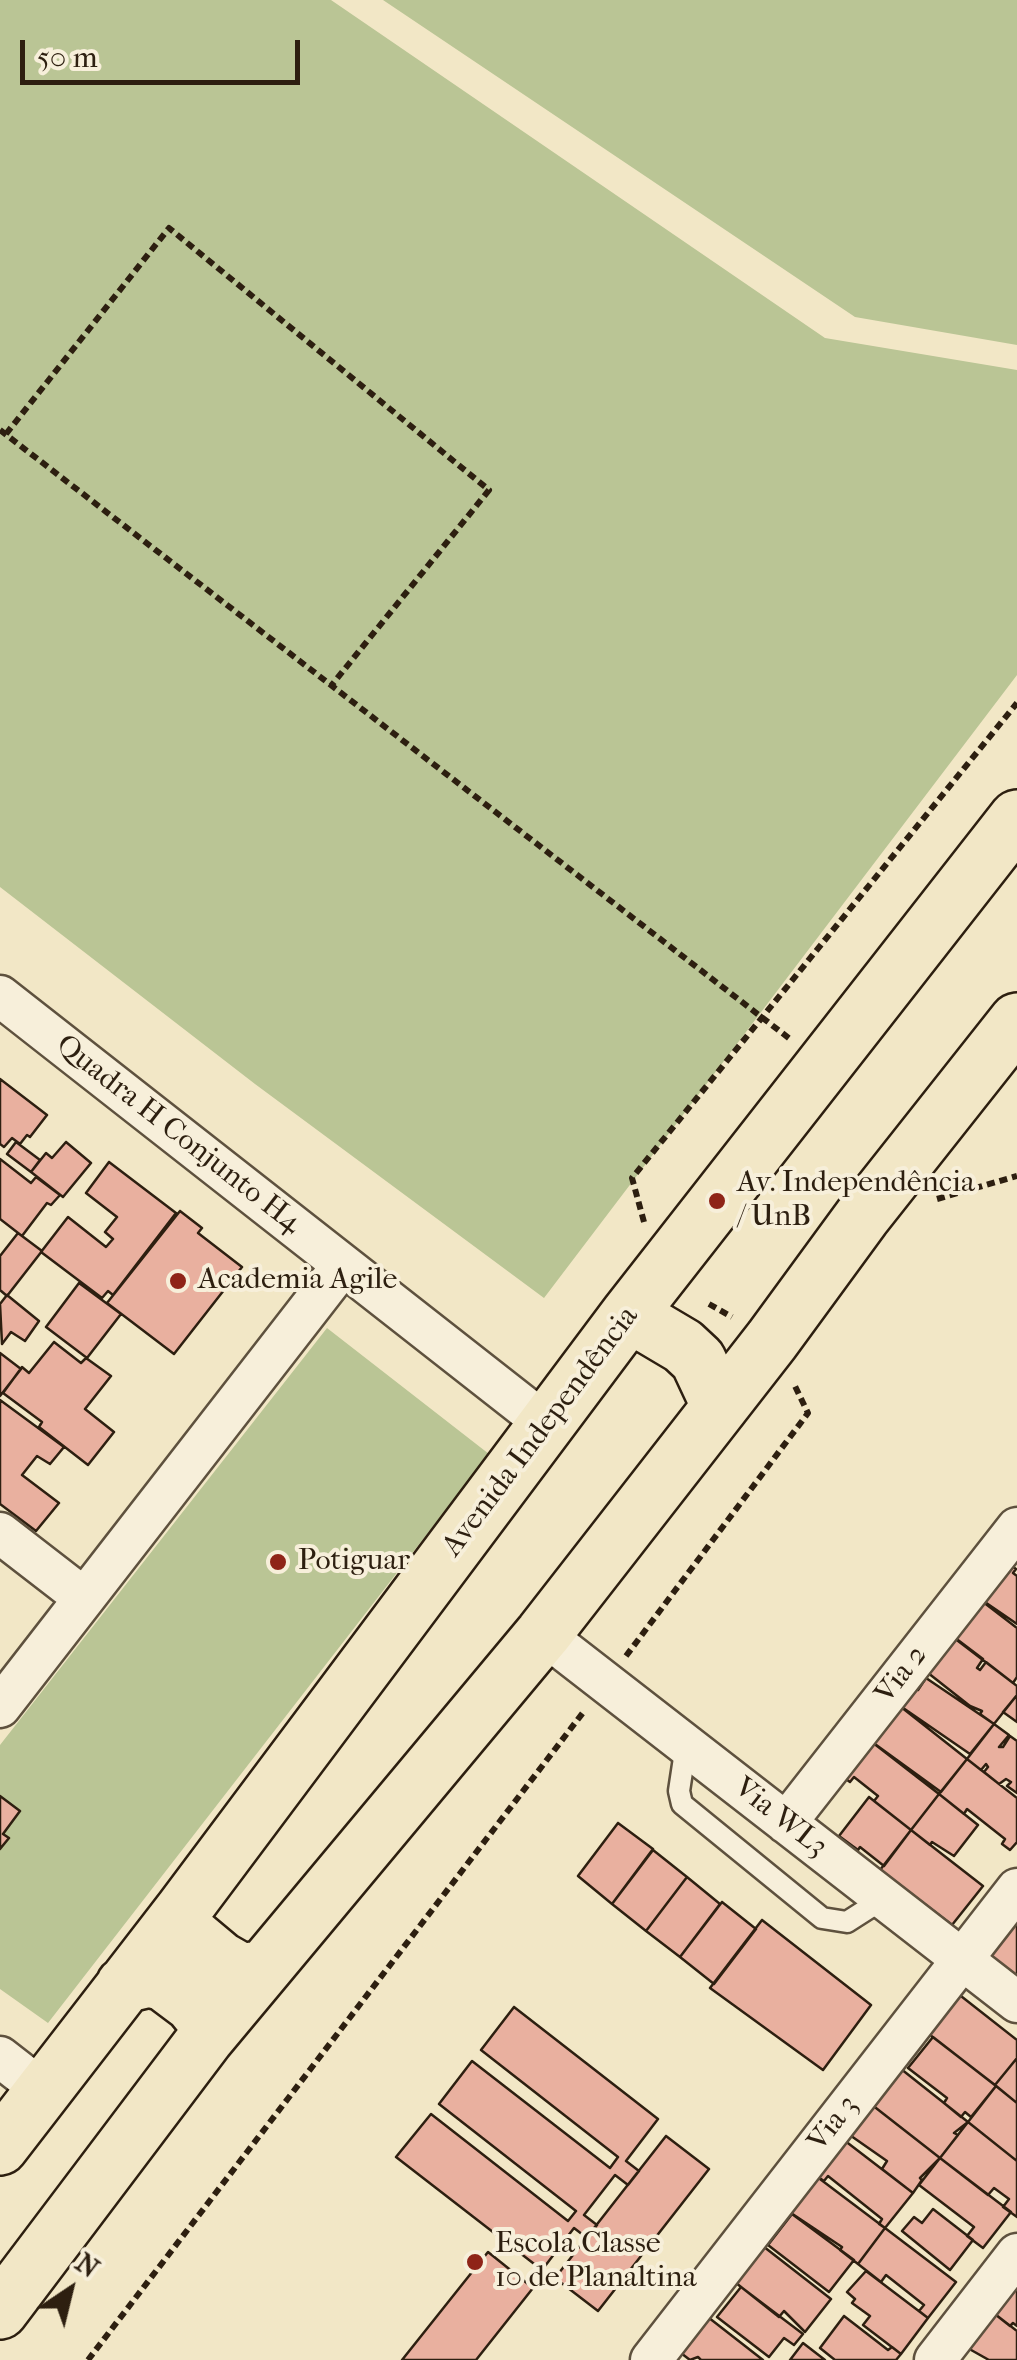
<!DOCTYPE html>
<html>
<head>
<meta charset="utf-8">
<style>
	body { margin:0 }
	#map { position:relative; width:1017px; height:2360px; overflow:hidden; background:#f2e7c6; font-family:"IM FELL French Canon",serif }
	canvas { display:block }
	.north { position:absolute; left:20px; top:2240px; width:100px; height:100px; -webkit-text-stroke:8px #f7efda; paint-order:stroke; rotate:35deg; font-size:28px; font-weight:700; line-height:40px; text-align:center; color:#2d1f10 }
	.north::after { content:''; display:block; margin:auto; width:35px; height:45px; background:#2d1f10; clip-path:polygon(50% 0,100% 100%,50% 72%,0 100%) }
	.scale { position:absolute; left:20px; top:40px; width:280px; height:45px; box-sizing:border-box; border:5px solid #2d1f10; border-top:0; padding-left:12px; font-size:30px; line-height:35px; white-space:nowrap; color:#2d1f10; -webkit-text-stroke:8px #f7efda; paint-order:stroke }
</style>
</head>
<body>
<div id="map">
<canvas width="1017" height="2360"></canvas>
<div class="north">N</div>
<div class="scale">50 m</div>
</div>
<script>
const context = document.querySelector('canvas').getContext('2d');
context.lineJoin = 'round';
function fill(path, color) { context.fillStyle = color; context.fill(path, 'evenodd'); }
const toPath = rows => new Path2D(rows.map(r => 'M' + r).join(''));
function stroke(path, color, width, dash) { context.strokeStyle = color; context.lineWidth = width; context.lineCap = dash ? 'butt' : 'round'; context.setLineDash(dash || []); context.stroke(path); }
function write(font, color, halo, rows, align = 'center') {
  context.font = font + ' "IM FELL French Canon",serif'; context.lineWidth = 8; context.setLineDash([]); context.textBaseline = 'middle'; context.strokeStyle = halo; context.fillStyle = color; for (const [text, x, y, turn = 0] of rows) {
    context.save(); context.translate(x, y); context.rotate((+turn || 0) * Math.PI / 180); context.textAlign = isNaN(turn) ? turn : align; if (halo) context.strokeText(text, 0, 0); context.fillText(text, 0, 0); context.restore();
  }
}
const green = toPath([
	[0,0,331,0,825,338,1017,370,1017,675,544,1298,255,1084,0,887],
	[383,0,1017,0,1017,345,855,317],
	[327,1328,489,1454,48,2023,0,1989,0,1745]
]);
const building = toPath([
	[0,1079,47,1115,30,1137,27,1135,20,1144,12,1138,4,1147,0,1144,0,1079],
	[16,1142,40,1160,31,1172,7,1154,16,1142],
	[66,1142,91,1163,63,1197,31,1172,46,1153,52,1158,66,1142],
	[0,1159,31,1183,36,1177,60,1195,51,1205,47,1203,22,1236,0,1219,0,1159],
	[109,1162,176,1213,113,1295,108,1291,102,1298,41,1252,68,1217,106,1247,113,1239,105,1232,117,1217,86,1193,109,1162],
	[180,1211,202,1228,198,1233,242,1267,174,1354,107,1303,180,1211],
	[18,1233,42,1251,7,1296,0,1290,0,1256,18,1233],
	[79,1283,121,1314,87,1358,46,1327,79,1283],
	[7,1295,39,1321,25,1341,11,1332,2,1344,0,1304,7,1295],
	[54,1342,81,1363,86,1358,111,1376,85,1409,114,1432,88,1465,39,1427,42,1422,3,1393,22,1367,29,1373,54,1342],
	[0,1353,21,1369,0,1396,0,1353],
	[0,1400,64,1447,50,1464,37,1456,22,1475,59,1503,36,1531,0,1504,0,1400],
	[1006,1562,1016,1569,1013,1573,1017,1576,1017,1624,979,1598,1006,1562],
	[974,1595,1017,1628,1017,1677,1013,1683,945,1631,974,1595],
	[950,1634,983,1659,977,1668,980,1670,986,1662,1017,1686,1017,1695,994,1724,980,1714,982,1711,970,1706,923,1669,950,1634],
	[926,1678,994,1724,970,1754,893,1701,910,1684,918,1690,926,1678],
	[1017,1695,1017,1722,1003,1712,1017,1695],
	[896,1703,967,1759,941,1792,868,1739,896,1703],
	[994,1724,1009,1735,999,1747,1003,1747,1010,1736,1017,1741,1017,1793,1007,1786,1011,1782,1006,1779,999,1784,984,1772,988,1767,986,1764,981,1770,967,1759,994,1724],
	[868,1739,939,1794,911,1830,874,1801,878,1796,854,1777,850,1782,840,1775,868,1739],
	[967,1759,1017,1798,1017,1842,1010,1850,1002,1844,1005,1839,967,1809,964,1814,939,1794,967,1759],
	[939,1794,978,1825,954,1856,932,1842,930,1845,911,1830,939,1794],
	[0,1796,20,1811,3,1834,9,1838,0,1849,0,1796],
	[869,1797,911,1830,884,1866,860,1847,858,1850,839,1836,869,1797],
	[618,1823,653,1849,612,1904,578,1876,618,1823],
	[911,1830,983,1886,952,1925,880,1870,911,1830],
	[653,1850,687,1877,646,1931,612,1904,653,1850],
	[687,1877,720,1904,680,1957,646,1931,687,1877],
	[722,1902,756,1929,714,1984,680,1957,722,1902],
	[1017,1913,1017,1976,986,1953,1017,1913],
	[762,1920,871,2005,823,2070,710,1988,762,1920],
	[952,1989,1017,2040,1017,2058,995,2085,921,2028,952,1989],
	[514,2007,658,2119,626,2161,639,2171,628,2185,615,2175,584,2215,597,2225,587,2238,574,2228,542,2270,396,2157,431,2114,568,2221,576,2211,439,2104,472,2061,610,2168,618,2157,481,2050,514,2007],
	[933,2037,996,2086,971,2117,965,2112,961,2117,944,2103,947,2098,908,2068,933,2037],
	[1017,2058,1017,2103,995,2085,1017,2058],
	[896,2065,968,2122,954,2133,958,2135,940,2158,867,2101,896,2065],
	[996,2086,1017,2103,1017,2161,968,2122,996,2086],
	[867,2101,940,2158,920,2178,922,2180,913,2193,882,2169,887,2161,844,2131,867,2101],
	[968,2122,1017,2161,1017,2217,1003,2207,1009,2199,994,2188,988,2195,940,2158,968,2122],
	[666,2136,709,2169,598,2311,555,2278,666,2136],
	[840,2137,913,2193,885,2228,879,2224,882,2219,828,2176,824,2181,812,2173,840,2137],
	[940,2158,1011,2212,983,2248,967,2236,974,2227,919,2185,940,2158],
	[812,2173,885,2228,858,2264,840,2250,842,2247,785,2209,812,2173],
	[933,2209,973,2240,950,2270,902,2231,914,2217,922,2223,933,2209],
	[792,2214,854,2260,829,2292,768,2245,792,2214],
	[885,2228,956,2282,928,2318,919,2311,924,2305,886,2275,881,2282,858,2264,885,2228],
	[759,2243,831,2299,805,2332,784,2311,779,2317,731,2279,759,2243],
	[488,2252,533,2288,476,2360,402,2360,488,2252],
	[866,2271,928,2318,901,2354,863,2325,870,2316,852,2303,855,2299,847,2292,866,2271],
	[1017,2278,1017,2326,1013,2323,1010,2326,991,2311,1017,2278],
	[741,2287,803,2334,794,2345,784,2338,769,2357,717,2317,741,2287],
	[991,2311,1017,2331,1017,2360,989,2360,964,2346,991,2311],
	[704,2314,763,2360,701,2360,698,2357,690,2360,677,2350,704,2314],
	[844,2316,888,2350,892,2347,901,2354,896,2360,835,2360,820,2348,844,2316],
	[803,2343,825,2360,790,2360,803,2343]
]);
const path = toPath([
	[0,430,790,1039],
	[6,434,169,228,489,490,331,686],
	[937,1199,1017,1176],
	[644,1222,632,1178,1017,703],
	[709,1304,732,1317],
	[626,1656,808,1413,793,1382],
	[88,2360,585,1710]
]);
const lane = toPath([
	[686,1745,679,1791,682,1804,822,1918,847,1922,883,1899]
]);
const street = toPath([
	[0,996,546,1424],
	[0,1533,84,1598],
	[543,1634,1017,2002],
	[0,1707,343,1265],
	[786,1823,1017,1528],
	[0,2057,45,2092],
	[651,2360,1017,1889],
	[935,2360,1017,2254]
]);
const primary = toPath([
	[629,1314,683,1346,698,1360,720,1407],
	[183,1910,184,1929,221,1960,242,1972,263,1968],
	[124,1985,149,1979,164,1983,192,2004,205,2020,206,2038],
	[0,2147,183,1910,629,1314,1017,818],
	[0,2311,206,2038,543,1634,772,1340,862,1217,1017,1021]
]);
const markers = [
	[717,1201,10,"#8f2418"],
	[178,1281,10,"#8f2418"],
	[278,1562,10,"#8f2418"],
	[475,2262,10,"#8f2418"]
];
const streetNames = [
	["Quadra H Conjunto H4",178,1135,38],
	["Avenida Independência",541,1432,-53],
	["Via 2",902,1675,-52],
	["Via WL3",780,1818,38],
	["Via 3",834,2124,-52]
];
const poiNames = [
	["Av. Independência",737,1184],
	["/ UnB",737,1218],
	["Academia Agile",198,1281],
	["Potiguar",298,1562],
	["Escola Classe",495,2245],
	["10 de Planaltina",495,2279]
];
fill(green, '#bac595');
fill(building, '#e9b09f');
stroke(building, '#2d1f10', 2.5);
stroke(lane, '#5e513e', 25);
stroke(street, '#5e513e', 45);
stroke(primary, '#2d1f10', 60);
stroke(path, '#2d1f10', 6, [8, 5]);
stroke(lane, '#f7efda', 20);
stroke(street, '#f7efda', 40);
stroke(primary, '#f2e7c6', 55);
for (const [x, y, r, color] of markers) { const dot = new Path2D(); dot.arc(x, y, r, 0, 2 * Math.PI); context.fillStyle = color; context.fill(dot); stroke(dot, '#f7efda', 4); }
write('30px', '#2d1f10', '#f7efda', streetNames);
write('30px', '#2d1f10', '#f7efda', poiNames, 'left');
</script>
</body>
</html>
